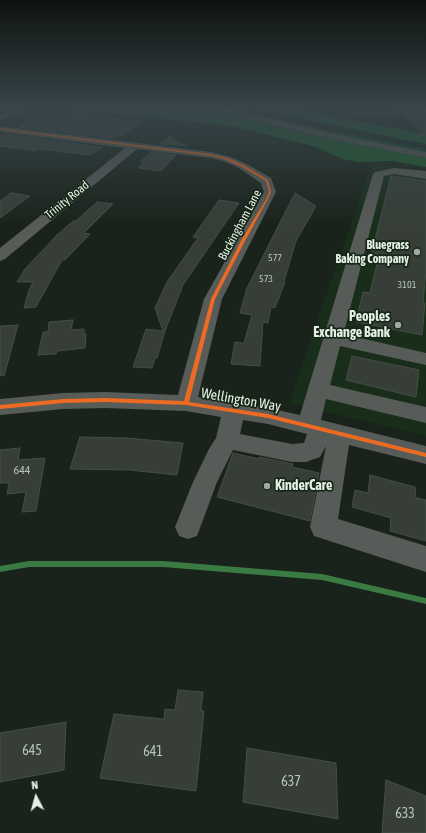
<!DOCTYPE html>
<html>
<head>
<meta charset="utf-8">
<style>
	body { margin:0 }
	#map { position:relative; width:426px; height:833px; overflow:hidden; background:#1a231b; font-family:"Asap Condensed",sans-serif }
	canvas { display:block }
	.north { position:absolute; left:16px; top:777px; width:40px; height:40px; -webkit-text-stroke:3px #162718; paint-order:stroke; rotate:354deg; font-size:11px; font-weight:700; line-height:16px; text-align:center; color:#e6f1e6 }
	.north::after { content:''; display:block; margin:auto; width:14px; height:18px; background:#e6f1e6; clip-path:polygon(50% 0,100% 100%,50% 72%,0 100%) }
</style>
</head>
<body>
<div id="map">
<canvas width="426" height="833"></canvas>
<div class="north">N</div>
</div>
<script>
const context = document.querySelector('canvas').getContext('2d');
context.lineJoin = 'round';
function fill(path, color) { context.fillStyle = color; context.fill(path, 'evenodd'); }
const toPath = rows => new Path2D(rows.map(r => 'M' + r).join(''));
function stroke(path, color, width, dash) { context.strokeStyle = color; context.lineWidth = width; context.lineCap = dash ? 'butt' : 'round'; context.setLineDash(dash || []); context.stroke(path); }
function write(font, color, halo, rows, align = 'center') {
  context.font = font + ' "Asap Condensed",sans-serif'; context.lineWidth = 3.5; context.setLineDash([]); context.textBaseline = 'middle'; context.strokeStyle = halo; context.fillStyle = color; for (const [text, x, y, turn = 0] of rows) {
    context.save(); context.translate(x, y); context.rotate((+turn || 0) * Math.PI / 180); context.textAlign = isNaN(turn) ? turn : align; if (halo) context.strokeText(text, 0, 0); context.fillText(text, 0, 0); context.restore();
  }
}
const built = toPath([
	[372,163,426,171,426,436,289,403]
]);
const green = toPath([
	[225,109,237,109,322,129,426,149,426,152,318,131]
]);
const forest = toPath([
	[75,109,207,109,314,136,426,158,426,167,393,161,359,162,342,159,317,147,232,126],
	[257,109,291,109,426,134,426,144]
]);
const stream = toPath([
	[29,561,163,561,322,574,426,598,426,604,322,580,163,567,29,567,0,572,0,566,29,561]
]);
const building = toPath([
	[398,109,426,109,426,137,398,109],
	[76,114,140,122,124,135,118,135,113,138,18,127,41,115,69,118,76,114],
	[3,134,102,147,90,155,38,149,36,151,0,146,0,136,3,134],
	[169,136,186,146,160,144,169,136],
	[151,152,176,155,161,171,138,168,146,162,140,162,151,152],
	[391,176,426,181,426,269,423,303,425,303,422,335,356,322,363,292,370,293,377,264,369,263,391,176],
	[11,193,30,196,0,218,0,201,11,193],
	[295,193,316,206,296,241,284,281,285,282,275,308,271,307,268,323,263,322,260,366,231,364,235,342,244,343,252,315,240,313,247,288,295,193],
	[219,200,239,203,183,285,165,331,157,358,155,358,152,368,133,367,146,329,163,331,155,308,167,282,198,238,193,237,219,200],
	[97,202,113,204,84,233,90,234,65,260,62,260,36,307,24,308,29,290,33,282,17,282,25,269,57,235,73,221,76,221,97,202],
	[73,320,71,330,84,329,84,334,86,334,85,348,57,351,56,354,38,355,43,332,48,332,49,322,73,320],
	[18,325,4,376,0,375,0,326,18,325],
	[352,356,419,370,416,397,346,380,352,356],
	[80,437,126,438,183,443,177,475,130,470,70,469,80,437],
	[20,448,18,460,45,458,36,511,22,512,26,492,7,494,9,483,0,483,0,450,20,448],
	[233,453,259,459,259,457,293,464,292,467,319,473,310,521,217,497,233,453],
	[370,475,415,487,416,498,426,500,426,541,390,531,391,518,352,507,355,490,368,493,370,475],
	[178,690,203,692,201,711,204,711,196,791,100,778,114,714,164,719,165,709,175,710,178,690],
	[66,722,64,770,0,782,0,733,66,722],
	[247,748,336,763,338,819,243,802,247,748],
	[386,780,426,796,426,833,382,833,386,780]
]);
const minor = toPath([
	[12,109,23,109,0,121,0,114,12,109],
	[0,126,211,152,231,157,247,164,271,178,276,192,222,299,198,397,268,408,300,415,373,174,375,172,394,168,426,171,426,179,394,174,384,176,344,332,347,335,426,353,426,365,340,346,330,385,426,407,426,423,326,399,321,420,426,446,426,464,349,445,338,519,426,546,426,572,314,536,310,527,326,446,320,457,306,462,292,462,233,450,217,482,197,536,188,539,179,536,175,527,193,482,209,449,216,438,221,417,186,411,105,408,63,409,0,415,0,399,63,393,105,392,178,395,204,299,264,192,261,183,239,168,223,161,211,158,137,149,5,259,0,261,0,248,125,148,0,132,0,126],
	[243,420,268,424,307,434,304,443,292,444,240,434,243,420]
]);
const highway = toPath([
	[214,109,230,109,330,133,426,152,426,158,330,139,215,111,214,109]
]);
const cycleway = toPath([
	[0,128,211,154,228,158,244,165,268,180,271,192,268,199,246,239,215,299,189,402,268,414,426,453,426,457,268,418,186,405,105,402,63,403,0,409,0,405,63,399,105,398,184,401,211,299,242,239,266,199,269,192,266,181,242,167,226,160,211,156,0,130,0,128]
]);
const markers = [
	[417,252,4,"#9fa99f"],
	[398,325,4,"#9fa99f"],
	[267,486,4,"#9fa99f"]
];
const farNumbernames = [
	["577",275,258],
	["573",266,279],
	["3101",407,285]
];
const farStreetnames = [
	["Trinity Road",67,200,-39],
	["Buckingham Lane",240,225,-62]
];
const farPoinames = [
	["Bluegrass",409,245],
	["Baking Company",409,259]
];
const numberNames = [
	["644",22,470]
];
const poiNames = [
	["Peoples",390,317],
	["Exchange Bank",390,333],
	["KinderCare",275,486,"left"]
];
const streetNames = [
	["Wellington Way",241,400,10]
];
const nearNumbernames = [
	["645",32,751],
	["641",153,752],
	["637",291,782],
	["633",405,814]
];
fill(built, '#182d1a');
fill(green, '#12451c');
fill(forest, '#1b5d28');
fill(stream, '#3a7b43');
fill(building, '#363e37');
stroke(building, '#454e46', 1);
fill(minor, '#585c58');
fill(highway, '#545a54');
fill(cycleway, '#ed6a23');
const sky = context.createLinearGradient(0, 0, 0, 226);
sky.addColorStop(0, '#0e130f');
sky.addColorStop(0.48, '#38454a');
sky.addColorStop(1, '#38454a00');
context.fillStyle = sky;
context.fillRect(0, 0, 426, 226);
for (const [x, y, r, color] of markers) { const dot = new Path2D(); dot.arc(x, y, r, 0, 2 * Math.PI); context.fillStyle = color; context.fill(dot); stroke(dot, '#162718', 1.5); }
write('10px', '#bac4ba', null, farNumbernames);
write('12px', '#e6f1e6', '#162718', farStreetnames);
write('bold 12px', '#e6f1e6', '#162718', farPoinames, 'right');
write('12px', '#bac4ba', null, numberNames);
write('bold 14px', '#e6f1e6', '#162718', poiNames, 'right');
write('14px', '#e6f1e6', '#162718', streetNames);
write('14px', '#bac4ba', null, nearNumbernames);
</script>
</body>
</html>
